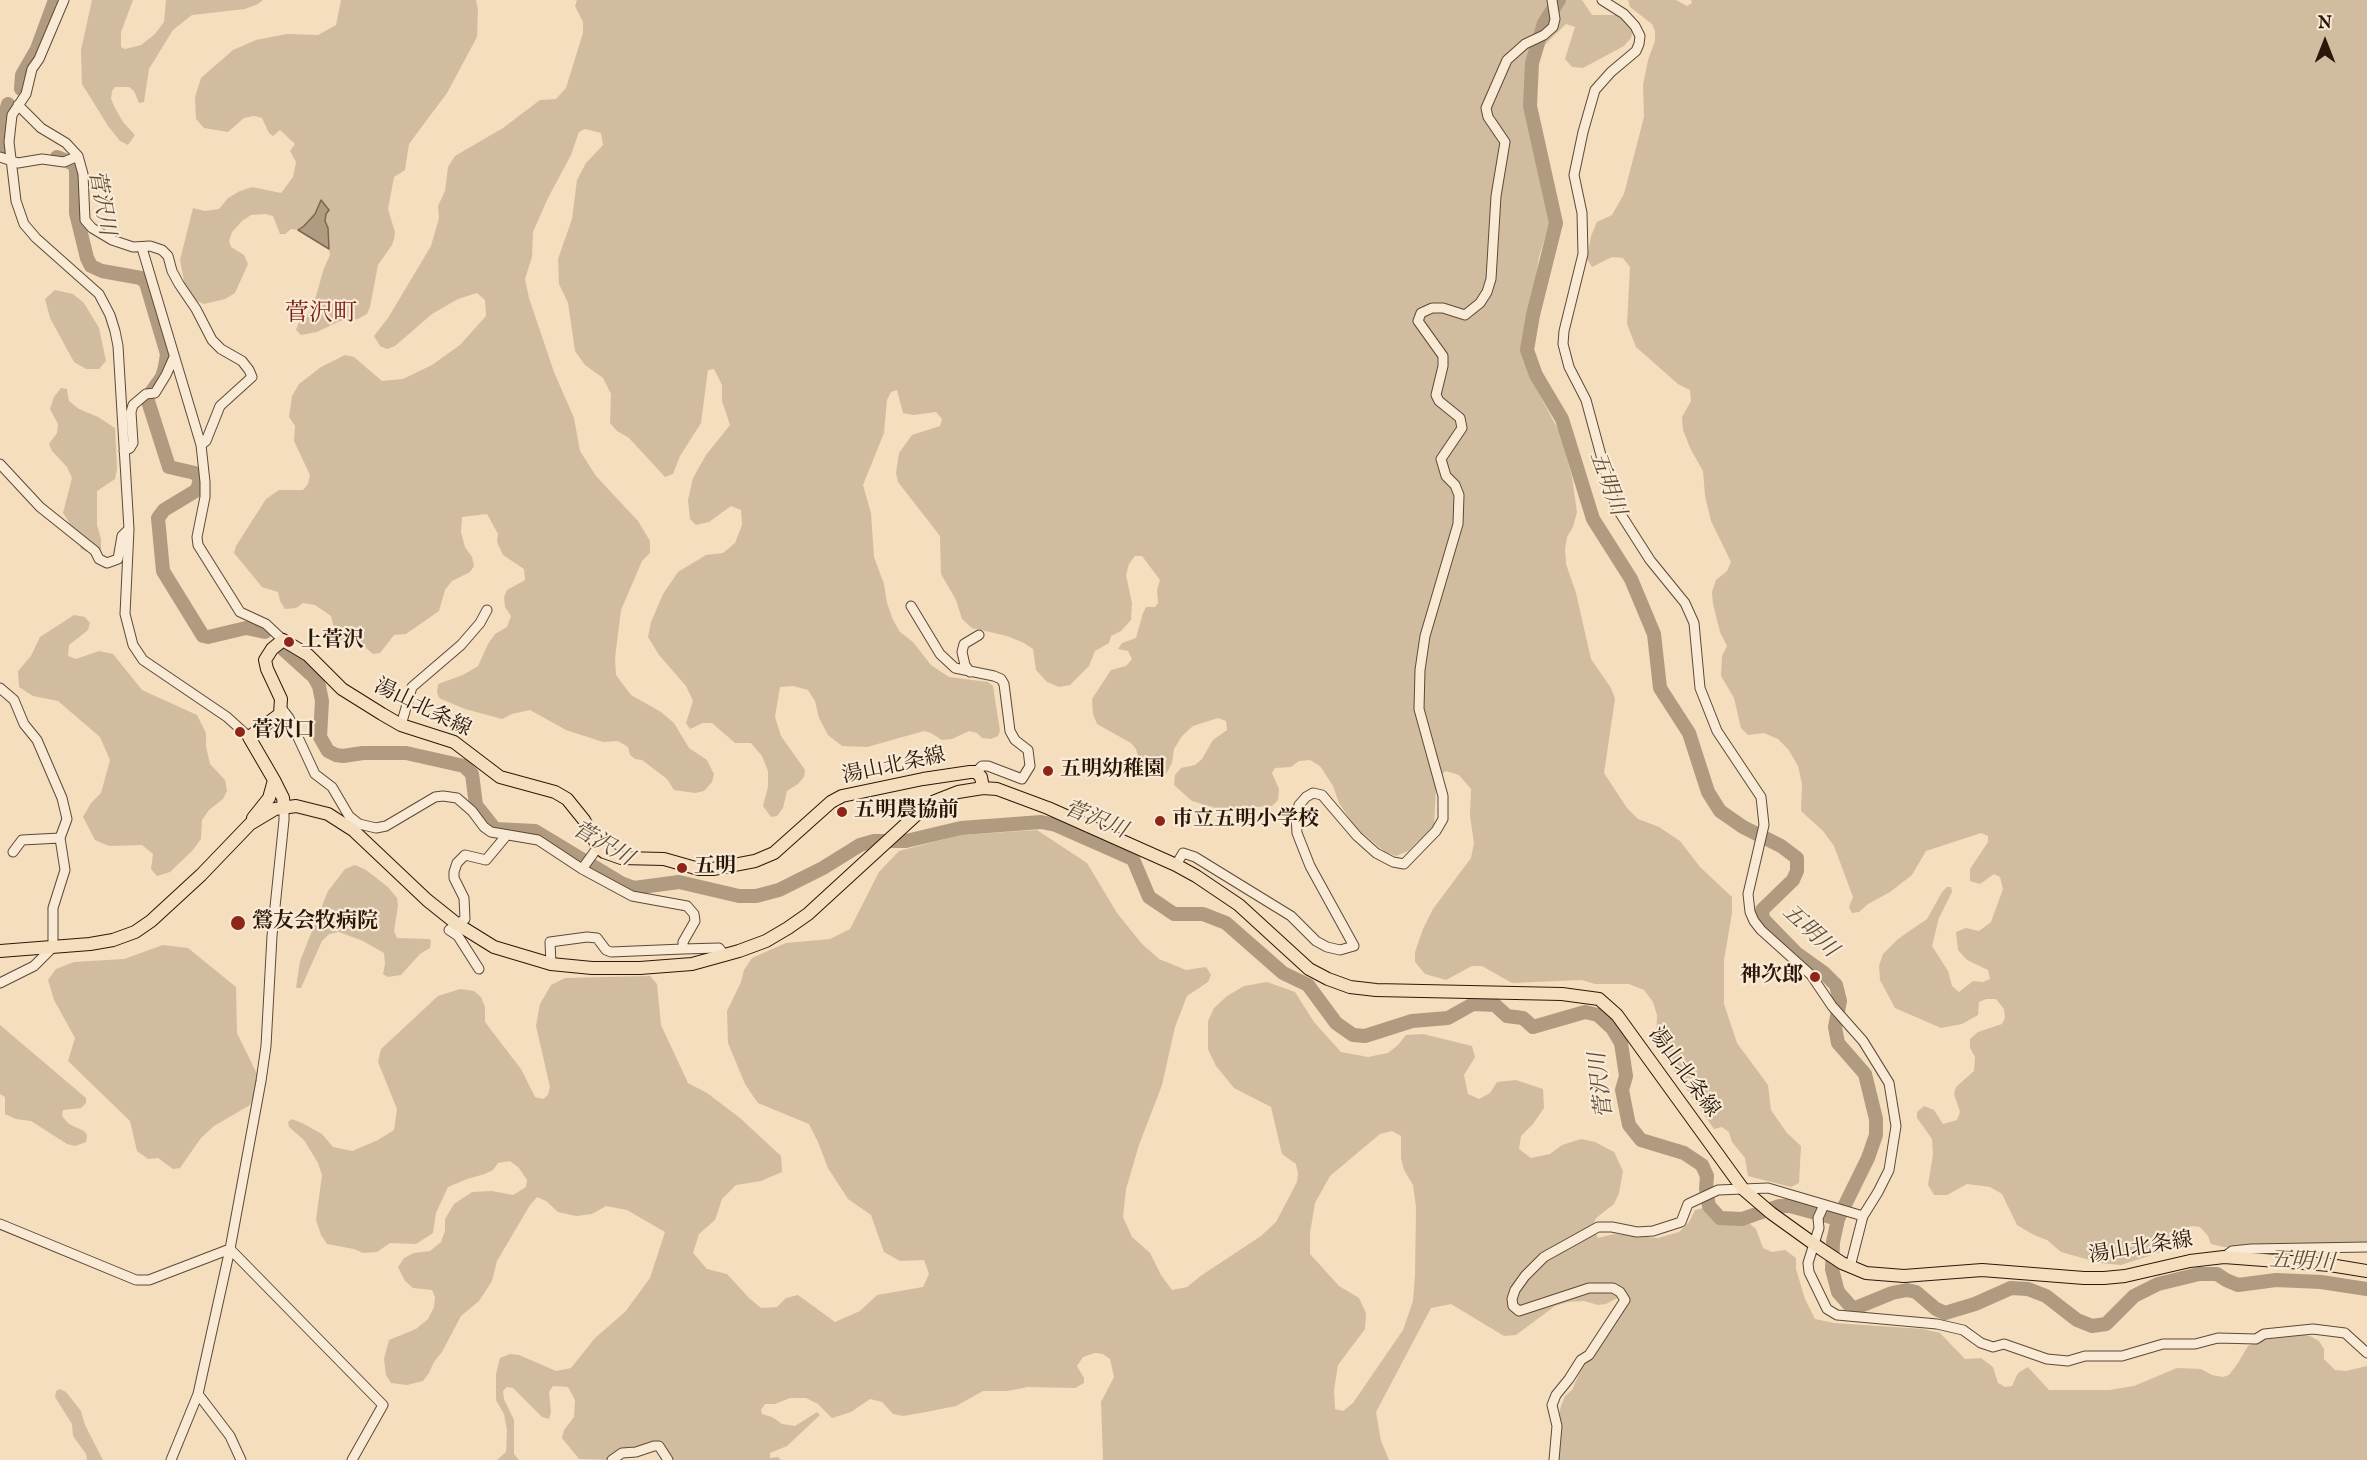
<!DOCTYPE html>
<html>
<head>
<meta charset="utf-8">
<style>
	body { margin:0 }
	#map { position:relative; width:2367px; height:1460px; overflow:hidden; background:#f4debe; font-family:"IM FELL English",serif }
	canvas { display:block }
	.north { position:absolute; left:2295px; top:12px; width:60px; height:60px; -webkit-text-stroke:4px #f8ead5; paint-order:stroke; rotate:0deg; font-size:16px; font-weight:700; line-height:24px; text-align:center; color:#2b1709 }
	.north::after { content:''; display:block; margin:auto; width:21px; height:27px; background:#2b1709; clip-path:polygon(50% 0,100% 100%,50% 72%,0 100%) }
</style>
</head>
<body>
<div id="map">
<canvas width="2367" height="1460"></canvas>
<div class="north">N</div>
</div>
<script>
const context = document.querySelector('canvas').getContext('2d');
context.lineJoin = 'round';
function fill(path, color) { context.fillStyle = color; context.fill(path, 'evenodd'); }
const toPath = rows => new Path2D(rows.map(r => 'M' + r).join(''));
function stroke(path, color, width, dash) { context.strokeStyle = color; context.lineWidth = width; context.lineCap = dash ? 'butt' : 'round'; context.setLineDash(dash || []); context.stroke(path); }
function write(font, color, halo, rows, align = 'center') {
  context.font = font + ' "IM FELL English","Noto Serif JP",serif'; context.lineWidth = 4.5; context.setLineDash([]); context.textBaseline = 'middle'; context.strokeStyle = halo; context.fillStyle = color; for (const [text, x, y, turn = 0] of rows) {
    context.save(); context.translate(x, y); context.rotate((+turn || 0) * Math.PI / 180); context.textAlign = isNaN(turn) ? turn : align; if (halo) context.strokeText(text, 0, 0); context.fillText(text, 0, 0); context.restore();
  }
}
const green = toPath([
	[92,0,133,0,121,32,121,47,125,49,141,45,155,34,164,22,166,0,263,0,258,4,245,9,192,15,173,30,149,69,144,102,139,103,134,91,129,87,115,87,112,91,111,99,115,108,123,122,135,135,128,145,120,141,108,126,82,84,81,50],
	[341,0,476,0,478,10,477,37,447,93,409,144,405,170,394,177,388,209,395,232,394,239,392,245,378,265,370,307,367,314,358,319,340,321,317,332,301,335,296,330,299,322,312,310,324,268,330,255,327,239,328,228,325,221,326,214,321,200,315,214,304,226,298,230,291,229,285,234,280,234,273,216,265,214,251,215,242,221,232,232,229,241,231,247,244,255,248,264,235,293,225,299,204,304,195,300,185,286,180,260,193,208,205,211,219,209,228,198,240,191,252,187,281,193,293,177,296,162,290,151,295,144,280,130,273,136,269,133,262,118,254,116,244,118,228,132,204,128,196,119,195,97,201,78,233,50,256,40,287,34,318,35,336,25],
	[577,0,1582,0,1592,15,1615,15,1626,21,1633,30,1631,38,1624,46,1583,68,1572,67,1565,59,1575,27,1566,24,1528,61,1524,106,1550,222,1539,257,1524,351,1531,379,1560,433,1572,477,1577,512,1573,527,1567,537,1565,549,1566,564,1576,593,1591,659,1611,688,1615,699,1604,773,1627,808,1638,819,1659,827,1680,841,1700,867,1732,897,1732,913,1724,960,1724,1004,1737,1043,1768,1085,1771,1110,1787,1133,1801,1146,1799,1183,1791,1187,1748,1176,1745,1158,1732,1142,1729,1132,1722,1127,1714,1129,1656,1045,1657,1015,1653,1002,1644,990,1629,984,1595,984,1582,980,1512,983,1482,966,1472,966,1446,980,1425,974,1415,962,1415,952,1423,929,1433,909,1471,858,1474,843,1470,816,1471,789,1459,775,1446,771,1441,775,1436,788,1434,826,1408,851,1396,856,1385,852,1355,827,1339,803,1333,786,1320,766,1310,760,1299,761,1291,767,1275,768,1272,773,1279,789,1278,800,1272,806,1219,809,1192,801,1174,785,1175,775,1181,768,1195,765,1202,759,1213,740,1227,730,1226,721,1218,718,1193,726,1182,736,1174,749,1172,763,1166,774,1155,777,1141,765,1136,749,1131,743,1097,724,1093,714,1092,699,1111,670,1126,666,1132,659,1128,651,1118,649,1122,643,1136,638,1143,613,1146,607,1155,607,1158,603,1157,590,1160,580,1142,556,1135,556,1129,564,1126,575,1132,603,1131,620,1121,631,1111,636,1109,643,1095,651,1089,666,1070,685,1059,687,1047,682,1036,670,1033,649,1024,643,1007,636,972,628,962,619,956,600,941,574,940,536,898,482,896,473,899,453,912,435,940,426,942,419,936,412,913,415,903,413,897,390,891,392,887,400,884,433,863,485,871,513,874,557,884,584,887,603,893,620,900,632,913,642,931,665,949,677,988,682,993,686,1000,731,998,736,991,739,982,738,977,733,969,731,952,739,942,740,931,733,924,731,867,747,842,746,828,735,819,718,815,701,808,690,793,686,780,687,775,717,781,736,805,770,804,777,798,784,787,791,783,808,777,816,771,817,763,806,768,787,768,771,762,756,751,743,735,743,712,723,703,723,690,729,686,723,693,701,686,686,659,655,648,637,651,622,663,594,678,572,706,555,723,553,735,543,742,525,741,510,731,506,709,522,696,525,690,519,688,500,693,478,706,455,730,425,722,401,722,385,714,369,708,370,701,423,680,456,673,474,665,477,629,438,617,431,610,423,611,394,603,378,585,365,575,351,568,303,559,284,558,259,572,219,577,180,586,163,603,145,601,133,585,129,579,132,571,155,548,198,533,232,532,257,525,279,529,298,554,372,574,418,580,451,596,476,638,521,650,541,650,553,642,561,621,610,615,658,616,675,631,695,661,712,674,723,689,748,707,760,714,774,712,782,704,791,695,793,674,790,667,779,642,760,635,759,630,755,628,747,618,741,603,742,566,730,530,710,512,714,502,719,465,709,439,698,437,692,438,684,463,675,478,666,488,644,495,634,507,627,511,616,505,607,504,597,507,590,525,580,524,569,503,555,497,542,498,534,487,514,462,517,461,532,465,547,472,557,474,566,470,572,452,581,445,590,439,611,406,634,394,635,380,653,373,654,364,646,350,643,341,643,336,636,331,616,315,605,303,603,296,608,285,609,280,601,278,592,262,587,234,553,236,546,266,499,279,490,303,490,308,484,310,475,294,441,295,426,289,417,292,396,299,384,321,367,345,355,354,357,382,381,403,379,432,365,460,345,486,316,485,300,477,293,458,299,432,314,395,346,387,349,380,346,374,336,388,318,431,246,439,218,438,206,445,191,448,167,455,156,503,128,540,100,556,99,566,88,583,33,583,22,575,6],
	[1628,0,1676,0,1687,6,1692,3,1691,0,2367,0,2367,1243,2224,1247,2211,1244,2208,1236,2200,1227,2192,1226,2179,1229,2161,1252,2121,1265,2100,1263,2061,1252,2047,1240,2034,1235,2017,1225,2002,1194,1990,1187,1967,1184,1947,1195,1934,1195,1928,1185,1933,1154,1932,1139,1917,1118,1917,1112,1924,1106,1934,1110,1943,1124,1957,1120,1960,1112,1954,1094,1956,1087,1974,1071,1975,1057,1970,1048,1970,1039,1978,1032,2002,1024,2005,1018,2004,1009,1996,999,1986,999,1979,1002,1978,1015,1962,1024,1941,1028,1895,1008,1880,980,1879,966,1883,954,1898,939,1927,919,1942,892,1947,887,1951,887,1952,892,1939,918,1932,946,1948,971,1952,986,1959,992,1973,981,1983,982,1990,979,1988,970,1967,960,1958,950,1956,932,1966,928,1979,931,1991,922,2003,889,2000,877,1994,874,1980,884,1970,881,1970,869,1988,842,1988,836,1981,833,1926,851,1912,875,1890,892,1868,904,1859,912,1852,913,1849,907,1853,897,1834,846,1823,831,1801,811,1802,784,1798,766,1788,749,1778,739,1764,733,1748,735,1741,728,1734,698,1721,676,1722,656,1727,646,1720,632,1713,604,1712,592,1716,580,1727,571,1731,562,1711,521,1705,496,1703,471,1690,448,1683,430,1682,417,1691,401,1690,390,1678,384,1636,347,1627,324,1630,267,1623,258,1612,257,1592,267,1587,259,1591,236,1597,222,1612,215,1624,194,1644,117,1643,85,1648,60,1655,41,1655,31,1652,24,1630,7],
	[55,290,73,294,84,303,99,328,106,361,99,369,86,369,74,362,50,318,45,299],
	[61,388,67,389,69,401,79,409,98,417,115,428,117,469,115,479,97,491,97,525,101,539,101,550,87,552,81,549,72,527,63,513,72,478,67,467,52,451,49,444,57,433,58,424,50,409,54,397],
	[74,615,85,617,90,623,88,630,69,645,68,656,76,659,99,651,113,654,142,690,197,715,206,733,206,746,210,764,225,780,227,791,223,799,209,810,202,820,201,839,192,851,170,872,157,876,151,869,153,854,142,845,109,846,95,840,83,817,91,803,101,793,110,760,100,737,58,701,33,696,19,687,18,671,31,656,40,637],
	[1037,830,1087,863,1117,913,1142,944,1159,959,1186,970,1206,967,1211,975,1208,982,1187,996,1175,1027,1162,1085,1139,1145,1126,1189,1123,1217,1132,1237,1150,1253,1161,1275,1172,1290,1187,1287,1202,1275,1261,1236,1276,1222,1297,1182,1298,1174,1296,1164,1282,1154,1271,1107,1234,1088,1216,1066,1208,1049,1208,1021,1214,1008,1227,996,1244,986,1267,982,1295,992,1314,1022,1341,1052,1368,1057,1388,1053,1398,1045,1406,1035,1423,1034,1472,1046,1475,1057,1464,1075,1468,1094,1479,1099,1490,1093,1497,1082,1516,1080,1543,1089,1544,1108,1533,1124,1521,1136,1519,1149,1531,1158,1550,1154,1562,1145,1581,1139,1595,1142,1614,1152,1623,1171,1619,1193,1614,1204,1596,1218,1592,1227,1598,1238,1614,1234,1658,1238,1679,1232,1689,1222,1695,1210,1704,1208,1716,1221,1733,1225,1749,1223,1756,1229,1763,1248,1772,1252,1785,1250,1796,1258,1796,1269,1805,1299,1815,1319,1834,1323,1923,1329,1940,1333,1965,1359,1981,1358,1993,1367,1998,1383,2005,1387,2012,1386,2018,1373,2028,1367,2049,1390,2109,1390,2134,1386,2177,1368,2201,1369,2212,1375,2223,1377,2229,1375,2238,1363,2248,1346,2267,1337,2296,1333,2310,1336,2319,1341,2324,1349,2324,1359,2335,1370,2346,1371,2367,1366,2367,1460,1556,1460,1560,1409,1565,1396,1572,1390,1584,1363,1627,1301,1619,1297,1606,1304,1598,1305,1584,1301,1568,1302,1555,1306,1516,1335,1504,1336,1451,1304,1431,1308,1376,1412,1381,1441,1389,1460,1103,1460,1101,1402,1114,1377,1110,1359,1103,1354,1095,1353,1083,1357,1077,1366,1084,1378,1084,1383,1075,1388,1028,1387,1007,1391,983,1391,956,1406,926,1412,903,1416,893,1414,882,1402,870,1399,851,1412,832,1418,818,1404,806,1398,790,1398,775,1404,765,1404,761,1410,762,1414,772,1417,782,1424,795,1426,817,1412,820,1415,787,1446,770,1453,770,1458,778,1457,781,1460,671,1460,651,1446,614,1460,579,1459,562,1438,564,1430,574,1417,575,1400,568,1387,553,1386,549,1392,551,1412,549,1419,542,1417,513,1388,507,1387,503,1391,504,1399,514,1420,514,1454,519,1460,497,1460,506,1452,507,1430,504,1414,496,1400,496,1374,500,1358,510,1354,519,1355,556,1371,571,1368,595,1338,625,1312,650,1278,665,1232,627,1210,606,1206,592,1214,576,1216,558,1212,546,1201,537,1197,530,1205,497,1261,492,1281,479,1301,461,1316,442,1352,434,1362,429,1373,423,1381,407,1385,391,1383,386,1375,384,1359,389,1340,416,1329,428,1319,434,1307,435,1297,432,1290,413,1288,405,1281,398,1267,404,1258,414,1253,430,1251,441,1242,445,1231,445,1219,454,1204,472,1192,492,1191,513,1195,526,1187,527,1180,519,1168,510,1161,498,1163,493,1170,485,1174,467,1179,448,1187,436,1213,433,1233,416,1244,390,1243,377,1252,363,1253,354,1249,327,1244,321,1235,316,1220,322,1175,318,1163,304,1140,289,1127,288,1122,292,1119,304,1124,322,1134,333,1147,352,1151,378,1140,394,1130,397,1109,378,1062,381,1049,438,996,460,989,474,991,481,997,485,1007,485,1022,521,1069,535,1097,543,1099,548,1095,550,1087,536,1026,540,1004,551,985,565,978,650,976,657,984,661,1025,688,1083,707,1093,740,1118,781,1156,782,1172,761,1181,736,1185,722,1199,715,1220,699,1234,693,1253,707,1269,727,1274,749,1298,761,1308,777,1307,786,1298,798,1295,835,1322,860,1311,877,1295,923,1287,929,1274,924,1260,900,1261,884,1252,871,1215,848,1199,828,1168,818,1142,809,1124,758,1103,753,1096,745,1084,728,1043,727,1011,741,982,744,970,752,958,786,943,830,939,850,929,879,872,899,851,960,835],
	[1392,1131,1401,1136,1401,1158,1404,1170,1413,1185,1416,1207,1415,1275,1413,1301,1403,1330,1353,1403,1343,1411,1335,1409,1334,1390,1338,1365,1365,1329,1366,1313,1359,1298,1339,1286,1310,1254,1310,1233,1315,1203,1330,1176,1380,1134],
	[355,865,366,870,388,887,397,898,398,906,394,931,397,938,428,939,431,940,430,948,420,954,401,975,388,977,383,974,385,964,384,953,363,941,339,932,329,934,322,941,301,988,296,988,300,961,328,891,345,869],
	[163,945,188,948,236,987,237,1033,257,1074,257,1087,250,1105,214,1126,201,1138,180,1168,173,1169,158,1158,148,1159,137,1151,130,1121,68,1061,75,1038,54,1000,48,980,56,969,74,962,124,959],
	[0,1025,86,1098,86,1103,81,1108,63,1110,62,1116,69,1124,84,1131,87,1135,86,1142,75,1146,67,1144,31,1121,16,1119,5,1114,5,1097,0,1094],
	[60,1389,66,1392,81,1411,85,1425,103,1460,87,1460,86,1454,73,1436,72,1424,55,1397,56,1391]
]);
const water = toPath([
	[321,200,329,210,326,214,325,221,328,228,329,249,298,230,304,226,315,214,321,200]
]);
const river = toPath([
	[1559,0,1544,23,1532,63,1530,106,1556,223,1533,315,1527,350,1536,375,1562,419,1593,519,1631,579,1654,634,1660,688,1689,733,1708,792,1720,811,1743,827,1781,846,1797,858,1797,871,1793,880,1762,910,1763,919,1796,953,1824,973,1836,985,1840,1001,1835,1027,1838,1043,1865,1074,1876,1119,1876,1135,1868,1158,1838,1219,1833,1242,1832,1269,1838,1292,1853,1309,1892,1293,1907,1290,1916,1292,1936,1309,1945,1313,1975,1304,2011,1288,2028,1289,2046,1296,2077,1320,2092,1326,2106,1324,2134,1296,2158,1284,2199,1274,2217,1274,2226,1280,2238,1285,2276,1280,2321,1282,2367,1289],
	[21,89,22,75,37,49,55,0],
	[3,151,4,118,8,104],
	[57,157,74,164,76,170,76,213,87,258,91,266,102,271,141,278,146,283,167,354,165,367,162,377,147,398,169,467,195,473,200,479,197,490,164,510,158,518,163,571,203,636,208,637,246,628,265,632],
	[283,649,314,677,319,686,322,701,320,737,328,751,336,755,343,756,363,753,406,753,464,766,472,774,476,805,495,829,535,831,621,883,634,888,679,882,739,896,756,896,779,890,823,868,860,845,874,841,906,841,961,828,1041,822,1056,825,1133,859,1149,897,1174,914,1203,914,1226,923,1283,973,1308,985,1336,1023,1353,1035,1365,1036,1412,1021,1448,1018,1473,1004,1495,1005,1507,1016,1523,1018,1533,1027,1585,1012,1598,1015,1612,1028,1621,1043,1626,1076,1622,1090,1629,1125,1641,1140,1684,1153,1702,1165,1707,1176,1706,1189,1709,1206,1720,1218,1742,1219,1779,1206,1790,1206,1838,1219]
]);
const minor = toPath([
	[64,0,39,59,32,69,26,94,12,115,9,142,16,201,24,224,36,238,99,294,110,315,115,331,118,346,129,529,125,614,133,645,143,660,227,717,249,737],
	[1602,0,1624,14,1635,26,1640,36,1639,44,1636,51,1611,72,1595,90,1583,132,1574,175,1582,213,1583,254,1564,331,1563,344,1569,367,1586,400,1612,496,1620,513,1650,560,1685,603,1694,623,1700,688,1717,731,1761,797,1764,825,1748,894,1750,912,1754,921,1761,930,1811,975,1832,1006,1863,1041,1889,1083,1896,1126,1889,1170,1878,1192,1863,1216,1850,1267],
	[18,105,41,128,66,143,78,156,83,174,85,220,92,228,112,240,133,247,150,246,162,250,168,256,172,271,179,284,196,309,212,340,221,349,242,361,249,370,252,377,220,406,206,441,201,445],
	[0,157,18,163,42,159,64,162,78,156],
	[142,248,201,445,205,482,205,497,197,537,198,545,240,612,266,624,283,640],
	[124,451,130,448,133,443,131,412,133,405,146,394,155,393,166,375,174,357],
	[0,464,40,507,95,551,99,559,107,563,118,559,122,536,129,529],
	[911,606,940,654,955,668,994,676,1001,679,1004,684,1010,731,1015,740,1028,750,1030,766,1022,779,988,766,982,766,976,772],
	[970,672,965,665,962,652,964,644,979,635],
	[0,688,14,700,24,724,37,740,62,798,67,819,60,838,65,870,53,908,53,947,34,966,0,983],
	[282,709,289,718,315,774,332,787,349,816,359,824,376,828,386,826,435,797,443,796,457,798,472,811,484,827,491,832,538,840,582,869,632,896,687,906,694,914,695,921,683,942,683,949,719,948,725,956],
	[401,725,412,687,461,645,480,623,487,610],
	[13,852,22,840,60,838],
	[1176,865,1183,853,1195,857,1291,916,1316,941,1327,947,1340,950,1354,946,1310,866,1297,833,1296,816,1299,805,1306,797,1313,793,1322,795,1357,836,1376,853,1393,862,1404,864,1436,831,1443,819,1443,796,1419,709,1420,670,1425,636,1458,524,1459,495,1455,485,1446,476,1441,459,1462,428,1460,418,1439,401,1436,395,1443,366,1443,356,1418,321,1421,313,1432,308,1443,308,1465,315,1480,303,1487,292,1491,279,1496,196,1505,142,1488,117,1486,108,1507,60,1525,44,1544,35,1553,27,1555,19,1552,0],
	[582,869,598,847],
	[551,964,550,942,587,937,597,938,606,950,611,952,683,949],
	[479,969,458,936,449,930,465,919,464,898,454,878,454,872,457,863,465,855,486,860,506,836],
	[1824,1205,1818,1218,1819,1228,1808,1263,1809,1272,1827,1309,1837,1315,1937,1324,1963,1330,1981,1343,1993,1347,2004,1344,2047,1359,2068,1361,2085,1356,2122,1356,2163,1344,2195,1344,2218,1338,2256,1339,2264,1334,2313,1329,2345,1333,2367,1353],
	[0,1224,136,1280,149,1280,230,1249],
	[230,1249,383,1405,352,1460],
	[2224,1257,2232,1251,2251,1249,2367,1247],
	[198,1394,230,1436,241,1460],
	[171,1460,198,1394,230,1249,261,1081,266,1046,272,936,284,820,284,807],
	[612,1460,622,1453,636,1452,654,1446,659,1446,668,1460],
	[1554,1460,1557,1426,1552,1405,1556,1395,1569,1379,1581,1360,1589,1355,1625,1300,1620,1292,1613,1288,1589,1288,1519,1311,1513,1306,1512,1299,1515,1290,1525,1276,1544,1257,1598,1227,1612,1227,1637,1232,1653,1231,1681,1222,1688,1204,1718,1190,1768,1188,1863,1216]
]);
const major = toPath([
	[284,807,283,798,274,780,249,737,280,714,281,699,267,669,265,660,272,649,283,640,308,655,342,689,382,714,401,725,454,742,500,777,555,792,567,799,584,820,598,847,604,852,621,858,664,859,699,869,713,869,755,861,774,853,831,802,842,796,923,779,970,772,976,772,981,777,983,788],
	[253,818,269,798,274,780],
	[0,951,90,944,113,940,135,932,151,921,201,875,250,824,275,809,296,806,328,814,353,830,427,900,457,924,494,947,551,964,592,968,640,968,692,964,739,951,766,941,788,928,808,914,916,815,935,801,958,792,983,788,997,789,1048,808,1176,865,1196,876,1239,905,1309,969,1328,979,1350,987,1376,990,1562,994,1599,999,1617,1015,1743,1189,1771,1213,1821,1249,1842,1263,1866,1273,1904,1276,1982,1270,2084,1278,2104,1278,2125,1276,2190,1261,2224,1257,2330,1265,2367,1271]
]);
const markers = [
	[289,642,6,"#8f2418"],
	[240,732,6,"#8f2418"],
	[1048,771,6,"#8f2418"],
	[842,812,6,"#8f2418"],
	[1160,821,6,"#8f2418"],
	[682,868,6,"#8f2418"],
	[238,923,8,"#8f2418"],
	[1815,977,6,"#8f2418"]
];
const poiNames = [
	["上菅沢",301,642],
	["菅沢口",252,732],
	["五明幼稚園",1060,771],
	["五明農協前",854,812],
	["市立五明小学校",1172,821],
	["五明",694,868],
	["鶯友会牧病院",252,923],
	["神次郎",1803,977,"right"]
];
const streetNames = [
	["湯山北条線",422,709,26],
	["湯山北条線",894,767,-12],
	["湯山北条線",1683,1073,54],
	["湯山北条線",2141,1249,-9]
];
const waterNames = [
	["菅沢川",100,203,80],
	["五明川",1606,484,70],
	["菅沢川",1095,821,22],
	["菅沢川",602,845,30],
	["五明川",1809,932,43],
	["菅沢川",1603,1085,-97],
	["五明川",2302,1263,3]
];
const quarterNames = [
	["菅沢町",321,315]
];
fill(green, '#d2bc9f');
fill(water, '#b09a80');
stroke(water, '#7b6650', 1.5);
stroke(river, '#b09a80', 14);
stroke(minor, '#5d4936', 11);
stroke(major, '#2b1709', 14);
stroke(minor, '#f8ead5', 9);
stroke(major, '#f4debe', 12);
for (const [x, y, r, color] of markers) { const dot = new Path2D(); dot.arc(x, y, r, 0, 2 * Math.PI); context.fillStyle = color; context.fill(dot); stroke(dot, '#f8ead5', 2); }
write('bold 21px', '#2b1709', '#f8ead5', poiNames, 'left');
write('21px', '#2b1709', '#f8ead5', streetNames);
write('italic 22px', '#604b39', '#f8ead5', waterNames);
write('24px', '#7a1f14', '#f8ead5', quarterNames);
</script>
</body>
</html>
